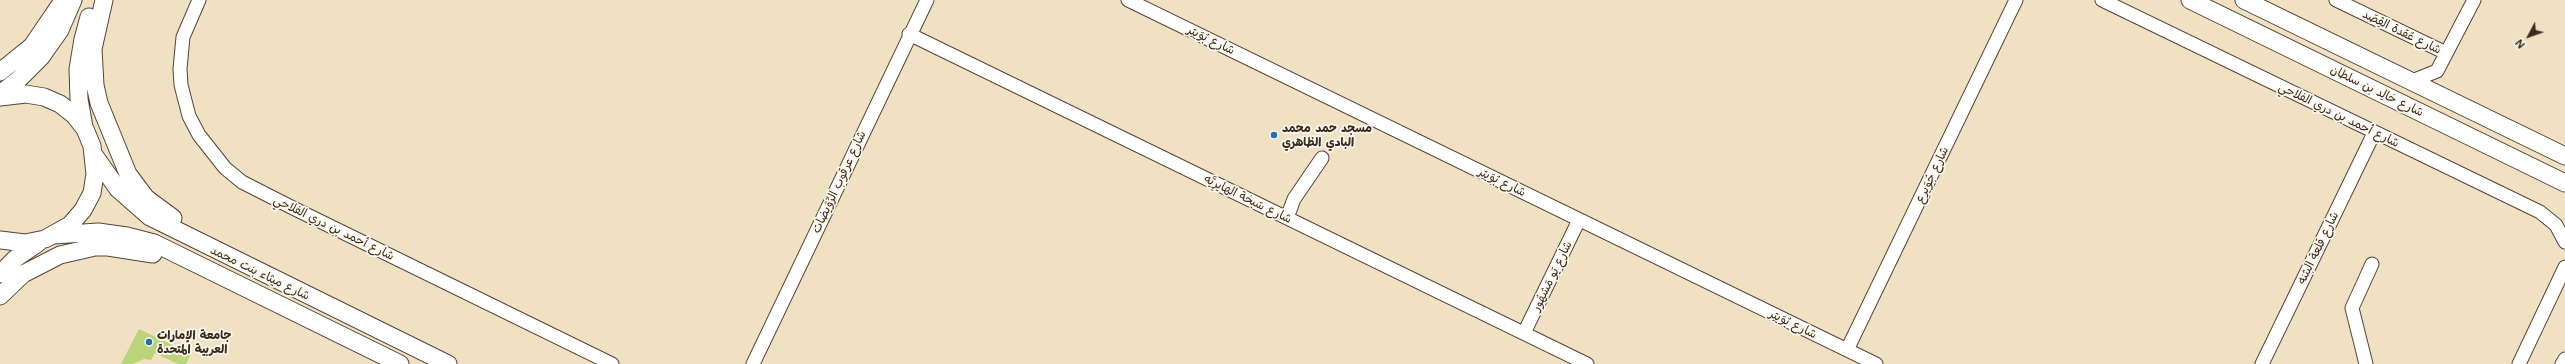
<!DOCTYPE html>
<html>
<head>
<meta charset="utf-8">
<style>
	body { margin:0 }
	#map { position:relative; width:2565px; height:364px; overflow:hidden; background:#f0e1c2; font-family:Mali,sans-serif }
	canvas { display:block }
	.north { position:absolute; left:2509px; top:16px; width:40px; height:40px; -webkit-text-stroke:3px #fbf7ec; paint-order:stroke; rotate:229deg; font-size:11px; font-weight:700; line-height:16px; text-align:center; color:#3b2a1e }
	.north::after { content:''; display:block; margin:auto; width:14px; height:18px; background:#3b2a1e; clip-path:polygon(50% 0,100% 100%,50% 72%,0 100%) }
</style>
</head>
<body>
<div id="map">
<canvas width="2565" height="364"></canvas>
<div class="north">N</div>
</div>
<script>
const context = document.querySelector('canvas').getContext('2d');
context.lineJoin = 'round';
function fill(path, color) { context.fillStyle = color; context.fill(path, 'evenodd'); }
const toPath = rows => new Path2D(rows.map(r => 'M' + r).join(''));
function stroke(path, color, width, dash) { context.strokeStyle = color; context.lineWidth = width; context.lineCap = dash ? 'butt' : 'round'; context.setLineDash(dash || []); context.stroke(path); }
function write(font, color, halo, rows, align = 'center') {
  context.font = font + ' Mali,"Playpen Sans Arabic",sans-serif'; context.lineWidth = 3.5; context.setLineDash([]); context.textBaseline = 'middle'; context.strokeStyle = halo; context.fillStyle = color; for (const [text, x, y, turn = 0] of rows) {
    context.save(); context.translate(x, y); context.rotate((+turn || 0) * Math.PI / 180); context.textAlign = isNaN(turn) ? turn : align; if (halo) context.strokeText(text, 0, 0); context.fillText(text, 0, 0); context.restore();
  }
}
const green = toPath([
	[139,329,191,354,186,364,178,364,155,353,151,360,144,359,133,364,121,364]
]);
const minor = toPath([
	[199,0,183,37,180,69,181,85,189,116,199,135,225,168,242,182,293,208,612,364],
	[1128,0,1876,364],
	[2102,0,2540,212,2556,225,2565,242],
	[2336,0,2446,53],
	[909,34,1587,364],
	[2412,81,2437,71,2474,0],
	[1287,218,1294,199,1322,158],
	[1524,333,1579,220],
	[1847,350,2016,0],
	[753,364,927,0],
	[2262,364,2374,133],
	[2366,364,2352,308,2372,264],
	[2519,364,2565,267],
	[2562,364,2565,359]
]);
const major = toPath([
	[104,0,93,49,95,85,99,103,128,174,146,198,173,218],
	[2190,0,2565,183],
	[2244,0,2565,156],
	[0,72,32,46,60,5],
	[0,94,18,80,41,57,60,30,73,0],
	[0,97,26,94,44,97,60,104,74,115,85,129,92,146,95,174,92,193,83,210,70,225,45,239,25,243,0,240],
	[84,127,79,99,78,69,83,39,89,17],
	[94,155,118,189,150,217,448,364],
	[54,235,98,232,127,236,154,243,400,364],
	[0,274,16,258,38,243],
	[0,296,23,274,60,255,95,247,108,247,153,254]
]);
const markers = [
	[1274,135,4,"#1f6fb2"],
	[149,342,4,"#1f6fb2"]
];
const streetNames = [
	["شارع عُقدة القِصَد",2402,32,26],
	["شارع بُوَيتِر",1211,40,26],
	["شارع خالِد بن سلطان",2377,91,26],
	["شارع أحمد بن دري الفلاحي",2339,115,26],
	["شارع جُوَيرِع",1932,175,-64],
	["شارع عرقوب الرِّوَيضات",839,182,-65],
	["شارع بُوَيتِر",1502,182,26],
	["شارع سَبخة الهايرِيَّه",1248,199,26],
	["شارع أحمد بن دري الفلاحي",334,228,26],
	["شارع قلعة البثنه",2318,248,-64],
	["شارع ميثاء بنت محمد",260,273,26],
	["شارع يَو مَشهُور",1552,276,-64],
	["شارع بُوَيتِر",1793,324,26]
];
const poiNames = [
	["مسجد حمد محمد",1282,128],
	["البادي الظاهري",1282,142],
	["جامعة الإمارات",157,335],
	["العربية المتحدة",157,349]
];
fill(green, '#b9d47a');
stroke(minor, '#564537', 15);
stroke(major, '#564537', 19);
stroke(minor, '#fff', 13);
stroke(major, '#fff', 17);
for (const [x, y, r, color] of markers) { const dot = new Path2D(); dot.arc(x, y, r, 0, 2 * Math.PI); context.fillStyle = color; context.fill(dot); stroke(dot, '#fbf7ec', 1.5); }
write('12px', '#3b2a1e', '#fbf7ec', streetNames);
write('bold 12px', '#3b2a1e', '#fbf7ec', poiNames, 'left');
</script>
</body>
</html>
